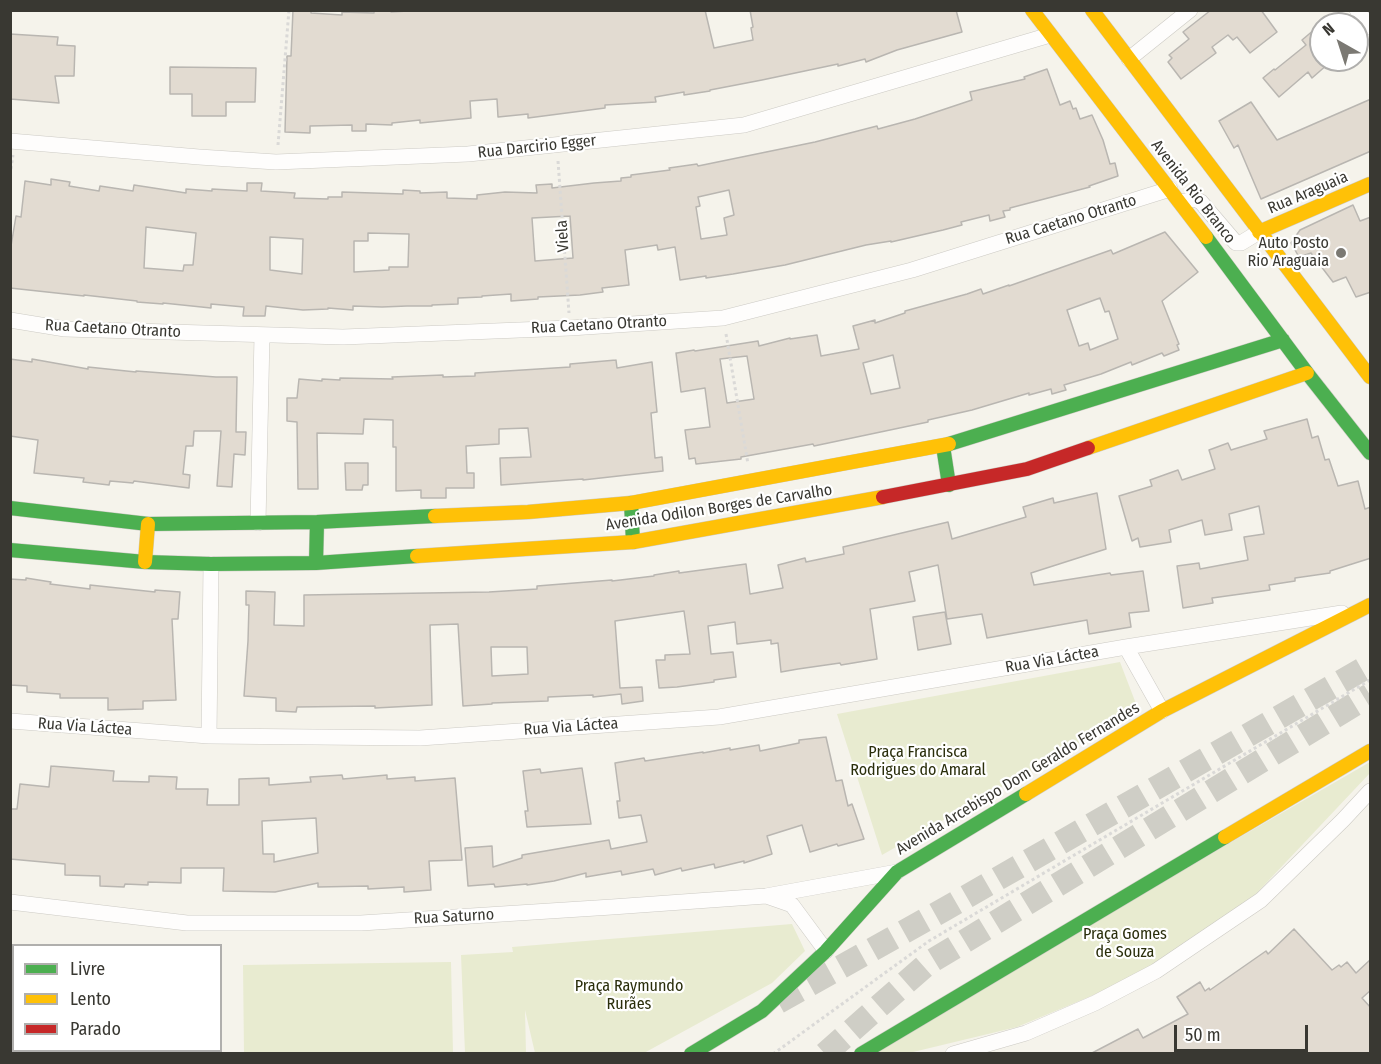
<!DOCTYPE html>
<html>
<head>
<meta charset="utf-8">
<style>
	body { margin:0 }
	#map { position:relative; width:1381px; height:1064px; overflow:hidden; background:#f5f3eb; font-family:"Fira Sans Condensed",sans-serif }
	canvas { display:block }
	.frame { position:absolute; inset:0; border:12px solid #393832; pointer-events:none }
	.legend { position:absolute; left:12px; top:944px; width:210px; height:108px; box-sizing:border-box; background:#fff; border:2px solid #b0afad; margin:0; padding:8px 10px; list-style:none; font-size:18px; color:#393832 }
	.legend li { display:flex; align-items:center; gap:12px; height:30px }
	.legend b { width:30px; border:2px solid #b0afad }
	.north { position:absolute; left:1309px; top:12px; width:60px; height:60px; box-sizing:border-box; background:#fff; border:2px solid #b0afad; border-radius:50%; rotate:321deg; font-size:16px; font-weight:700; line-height:24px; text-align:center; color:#393832 }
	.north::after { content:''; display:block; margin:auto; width:21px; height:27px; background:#7b7973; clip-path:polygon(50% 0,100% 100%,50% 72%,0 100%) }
	.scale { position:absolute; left:1174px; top:1025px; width:134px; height:27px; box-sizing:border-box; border:3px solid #393832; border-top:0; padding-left:8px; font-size:18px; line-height:21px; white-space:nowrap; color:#393832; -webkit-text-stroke:4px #fff; paint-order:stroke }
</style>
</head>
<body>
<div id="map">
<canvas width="1381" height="1064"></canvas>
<div class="frame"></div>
<ul class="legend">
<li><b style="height:8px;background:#4caf50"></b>Livre</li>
<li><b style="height:8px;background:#ffc107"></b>Lento</li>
<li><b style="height:8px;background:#c62828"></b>Parado</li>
</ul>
<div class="north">N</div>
<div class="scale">50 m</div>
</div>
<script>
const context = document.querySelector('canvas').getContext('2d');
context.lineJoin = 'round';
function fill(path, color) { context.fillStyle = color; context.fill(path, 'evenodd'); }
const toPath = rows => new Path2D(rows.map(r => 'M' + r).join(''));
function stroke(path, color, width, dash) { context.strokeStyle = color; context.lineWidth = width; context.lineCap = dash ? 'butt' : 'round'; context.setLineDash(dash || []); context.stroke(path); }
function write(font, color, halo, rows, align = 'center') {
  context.font = font + ' "Fira Sans Condensed",sans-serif'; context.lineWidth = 4.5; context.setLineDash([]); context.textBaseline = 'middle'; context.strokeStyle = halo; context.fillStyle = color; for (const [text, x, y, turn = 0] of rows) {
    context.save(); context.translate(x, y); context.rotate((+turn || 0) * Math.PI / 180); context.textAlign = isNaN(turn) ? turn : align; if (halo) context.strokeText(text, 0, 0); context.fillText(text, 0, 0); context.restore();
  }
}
const green = toPath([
	[1120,662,1138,709,882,855,837,714],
	[1370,762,1370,773,1253,897,1144,974,1017,1027,909,1053,865,1054],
	[792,924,805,951,772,983,644,1053,535,1053,525,1010,526,1053,465,1053,461,955,513,952,512,947],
	[451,962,453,1053,244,1053,243,965]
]);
const building = toPath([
	[293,10,311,10,311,13,342,15,342,12,374,13,374,11,390,10,391,12,425,10,705,10,714,48,753,40,751,28,753,27,750,10,956,10,962,32,897,50,866,62,865,59,838,66,838,64,762,80,710,90,710,91,684,95,684,92,655,97,656,102,605,105,605,108,528,118,528,114,498,117,497,99,470,101,471,118,420,123,420,120,392,123,392,125,366,124,366,131,352,131,352,125,310,126,310,133,285,132,287,56,291,56,293,10],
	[1211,10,1261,10,1277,32,1250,53,1237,37,1233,40,1228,35,1212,47,1216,53,1181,79,1168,62,1172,58,1169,55,1189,39,1183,32,1211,10],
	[1315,29,1319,34,1321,32,1321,60,1324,60,1328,64,1312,78,1308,72,1279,97,1263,78,1274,69,1275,70,1306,45,1302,40,1315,29],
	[10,34,58,37,57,45,75,46,74,76,55,76,59,103,10,99,10,34],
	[170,67,256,68,255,102,226,102,226,116,192,116,192,94,170,94,170,67],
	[1047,69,1060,105,1070,101,1073,109,1076,108,1080,119,1092,115,1103,140,1110,164,1115,163,1118,176,1089,186,1090,187,1010,208,1010,210,1003,211,1005,217,990,221,989,215,961,222,962,225,943,230,891,242,891,241,866,245,785,265,733,274,706,278,706,276,680,280,675,247,658,250,657,245,625,250,629,285,602,288,603,292,580,295,538,297,538,299,511,301,511,294,482,296,482,297,458,298,458,304,432,305,432,306,407,306,382,307,353,306,353,310,328,308,328,309,303,310,266,306,265,316,243,316,244,307,211,304,211,308,163,303,163,304,137,302,137,301,84,295,84,296,10,288,10,252,16,216,21,217,25,181,51,185,51,179,70,182,69,186,99,191,100,186,133,191,134,185,186,193,186,189,212,191,212,189,247,191,247,183,262,183,261,191,295,193,294,198,328,199,328,197,342,197,342,192,403,194,403,190,420,191,420,193,447,192,447,198,477,199,477,195,505,192,537,193,536,185,552,184,552,188,594,183,621,181,621,178,631,177,631,175,670,170,669,168,697,164,698,166,815,142,877,126,878,129,915,119,972,100,970,92,1025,79,1024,77,1047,69],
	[729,190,734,215,724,218,727,235,701,239,696,207,700,206,698,197,729,190],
	[570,216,573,258,535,261,532,218,570,216],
	[146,227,196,233,193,265,184,265,183,271,144,268,146,227],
	[368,233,409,234,408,267,389,267,389,270,354,272,354,241,368,241,368,233],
	[270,237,303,239,302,274,270,270,270,237],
	[1371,99,1371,151,1261,199,1238,145,1234,148,1219,121,1251,102,1277,140,1371,99],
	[1353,205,1360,221,1371,217,1371,292,1356,297,1346,277,1333,282,1311,253,1299,257,1291,243,1300,230,1353,205],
	[1165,232,1198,272,1162,301,1179,344,1177,345,1179,350,1164,356,1162,353,1132,365,1131,362,1101,374,1064,385,1066,390,1052,394,1051,389,1029,395,1029,393,972,410,928,420,928,422,814,446,813,444,741,457,741,459,696,464,695,458,689,459,685,430,710,427,705,388,681,392,676,353,677,353,694,350,695,351,758,341,759,346,790,338,790,339,817,335,821,356,859,349,853,326,875,320,875,323,905,313,905,311,967,294,981,289,983,294,1009,285,1009,286,1111,250,1113,254,1165,232],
	[1100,298,1105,312,1109,311,1118,339,1090,350,1088,343,1079,346,1067,310,1100,298],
	[893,355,900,388,871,394,863,363,893,355],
	[747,356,754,399,727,403,720,359,747,356],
	[10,359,32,362,32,359,88,369,88,367,136,372,136,371,216,377,237,377,236,432,246,432,245,455,234,454,232,487,217,486,221,431,194,431,193,446,186,446,183,474,190,475,189,488,134,481,133,483,110,481,109,485,83,482,84,478,34,473,38,440,10,436,10,359],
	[616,360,617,368,652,362,657,412,651,413,655,458,662,457,663,471,583,480,583,479,501,485,500,458,531,457,528,428,499,429,499,444,466,446,467,473,474,473,474,488,446,488,446,498,421,498,421,490,396,491,396,447,393,447,393,420,364,419,363,434,317,433,318,489,298,489,297,422,287,421,287,398,297,398,299,379,322,381,322,379,340,380,340,378,393,379,392,377,443,375,443,377,475,376,475,373,570,367,570,364,616,360],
	[1307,419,1312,438,1318,436,1325,460,1329,459,1338,486,1358,481,1365,509,1371,507,1371,558,1330,571,1330,573,1295,578,1295,581,1269,585,1270,590,1212,598,1213,603,1183,608,1177,566,1199,563,1200,569,1248,560,1244,537,1264,534,1259,506,1229,514,1232,530,1205,535,1202,520,1169,530,1171,542,1140,547,1138,538,1132,541,1119,496,1152,486,1150,480,1178,470,1182,480,1215,469,1209,450,1228,443,1231,450,1267,439,1264,431,1307,419],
	[345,463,368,463,368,485,363,485,362,490,346,490,345,463],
	[1097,493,1106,549,1031,573,1034,585,1110,573,1111,575,1143,571,1149,611,1129,613,1131,627,1089,634,1087,620,987,638,982,614,947,619,938,565,909,572,915,601,870,609,877,659,841,665,840,663,798,669,781,672,778,643,771,644,771,640,737,644,735,622,708,626,711,654,733,652,736,677,714,680,714,682,677,687,659,688,656,660,665,660,665,655,690,654,684,611,615,621,620,688,642,687,643,701,622,704,621,694,593,697,593,695,548,697,548,701,492,703,492,704,463,706,458,624,430,625,432,705,375,708,375,706,297,707,296,712,276,711,276,698,244,696,248,641,249,605,246,605,246,591,275,592,274,625,304,626,304,595,489,592,537,589,537,586,612,580,612,581,654,576,654,575,679,571,679,573,746,564,750,594,783,588,778,565,805,558,806,562,844,554,843,547,948,522,952,539,1026,517,1023,507,1053,498,1054,503,1097,493],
	[491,647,527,647,528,674,492,676,491,647],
	[26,578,51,582,50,584,90,589,90,585,155,592,155,590,180,592,178,619,172,619,176,700,143,701,143,709,108,710,108,698,60,698,60,694,27,692,27,686,10,685,10,579,26,580,26,578],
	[945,612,951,644,918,650,913,617,945,612],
	[826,737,836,781,842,780,848,806,852,804,864,839,838,846,837,844,810,852,802,825,767,836,772,854,744,863,744,861,715,868,714,864,682,871,681,868,655,875,653,869,622,875,621,871,586,877,586,873,554,881,527,885,527,884,495,887,494,884,468,886,465,848,492,846,493,867,522,858,522,855,609,840,611,849,647,842,641,815,619,818,617,801,620,801,615,763,644,758,645,761,703,752,703,753,730,748,730,750,759,745,760,751,799,743,799,740,826,737],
	[51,766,114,771,113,781,149,782,149,776,177,777,176,789,208,789,207,805,239,805,239,779,269,778,269,785,311,782,310,777,342,775,343,779,387,775,387,779,415,777,415,781,455,778,462,860,429,861,431,890,404,892,404,887,368,889,368,886,318,887,318,883,275,892,223,891,224,868,181,868,181,883,148,882,148,885,125,884,124,887,100,886,100,876,65,875,65,864,10,859,10,809,17,809,20,784,49,787,51,766],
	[316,818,318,853,274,862,274,854,263,854,262,821,316,818],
	[582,768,591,824,527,827,525,811,528,811,523,771,540,769,541,773,582,768],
	[1294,929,1332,970,1339,965,1341,967,1347,962,1356,973,1371,959,1371,990,1362,998,1371,1008,1371,1053,1092,1053,1138,1029,1143,1038,1188,1014,1177,997,1200,982,1205,991,1209,988,1210,990,1266,951,1268,954,1294,929]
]);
const primaryTunnel = toPath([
	[778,1002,945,909,1370,665],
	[825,1054,927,964,1370,695]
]);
const path = toPath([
	[278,145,289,10],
	[558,161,569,313],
	[10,175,13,155],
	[726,334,748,464],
	[773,1054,929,941,1370,680]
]);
const street = toPath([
	[1357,10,1370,27],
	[1129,59,1190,10],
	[10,141,199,157,276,162,468,154,744,125,1050,35],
	[1180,202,1195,199,1201,202,1236,243,1241,243,1259,232],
	[10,320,65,329,343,337,570,328,723,318,912,270,1170,189],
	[258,523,262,335],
	[1126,647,1162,711],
	[10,721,209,736,420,738,719,717,1126,647,1342,613],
	[209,736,211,564],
	[769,897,792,905,826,951],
	[10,902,187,923,361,923,612,907,766,896,897,872],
	[953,1054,1026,1033,1095,1003,1156,971,1261,900,1343,820,1370,791]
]);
const fast = toPath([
	[1206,237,1307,373,1370,453],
	[949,444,1283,340],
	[943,446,949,485],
	[631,503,633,542],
	[10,508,148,524,317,522,435,516],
	[10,550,145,562,211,564,316,563,417,556],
	[316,563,317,522],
	[691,1054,762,1011,826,951,897,872,1026,794],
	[861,1054,1225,837]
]);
const slow = toPath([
	[1032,10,1206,237],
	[1092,10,1370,377],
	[1259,232,1370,184],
	[1088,448,1307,373],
	[435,516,528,512,631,503,949,444],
	[417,556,633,542,883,497],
	[145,562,148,524],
	[1026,794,1162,711,1370,605],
	[1225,837,1370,751]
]);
const jam = toPath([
	[883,497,1027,469,1088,448]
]);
const markers = [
	[1341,253,6,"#7b7973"]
];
const streetNames = [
	["Rua Darcirio Egger",537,147,-6],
	["Avenida Rio Branco",1193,192,52],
	["Rua Araguaia",1308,193,-23],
	["Rua Caetano Otranto",1071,220,-17],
	["Viela",563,236,-94],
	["Rua Caetano Otranto",599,325,-3],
	["Rua Caetano Otranto",113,329,3],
	["Avenida Odilon Borges de Carvalho",719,508,-9],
	["Rua Via Láctea",1052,660,-10],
	["Rua Via Láctea",85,727,4],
	["Rua Via Láctea",571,727,-4],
	["Avenida Arcebispo Dom Geraldo Fernandes",1018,779,-31],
	["Rua Saturno",454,917,-3]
];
const poiNames = [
	["Auto Posto",1329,244],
	["Rio Araguaia",1329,262]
];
const parkNames = [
	["Praça Francisca",918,753],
	["Rodrigues do Amaral",918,771],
	["Praça Gomes",1125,935],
	["de Souza",1125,953],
	["Praça Raymundo",629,987],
	["Rurães",629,1005]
];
fill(green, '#e8ebd0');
fill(building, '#e2dbd1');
stroke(building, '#b9b6b1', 1.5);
stroke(primaryTunnel, '#cfcec6', 24, [24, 12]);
stroke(street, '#cccac4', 16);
stroke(fast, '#cccac4', 15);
stroke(slow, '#cccac4', 15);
stroke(jam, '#cccac4', 15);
stroke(path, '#dad9d7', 3, [3, 3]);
stroke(street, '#fefdfc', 15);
stroke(fast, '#4caf50', 14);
stroke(slow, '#ffc107', 14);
stroke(jam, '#c62828', 14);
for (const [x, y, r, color] of markers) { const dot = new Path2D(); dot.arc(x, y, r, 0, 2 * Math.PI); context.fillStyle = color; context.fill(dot); stroke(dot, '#fff', 2); }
write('16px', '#393832', '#fff', streetNames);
write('16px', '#393832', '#fff', poiNames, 'right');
write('16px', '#2a2e0b', '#fff', parkNames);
</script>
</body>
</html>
